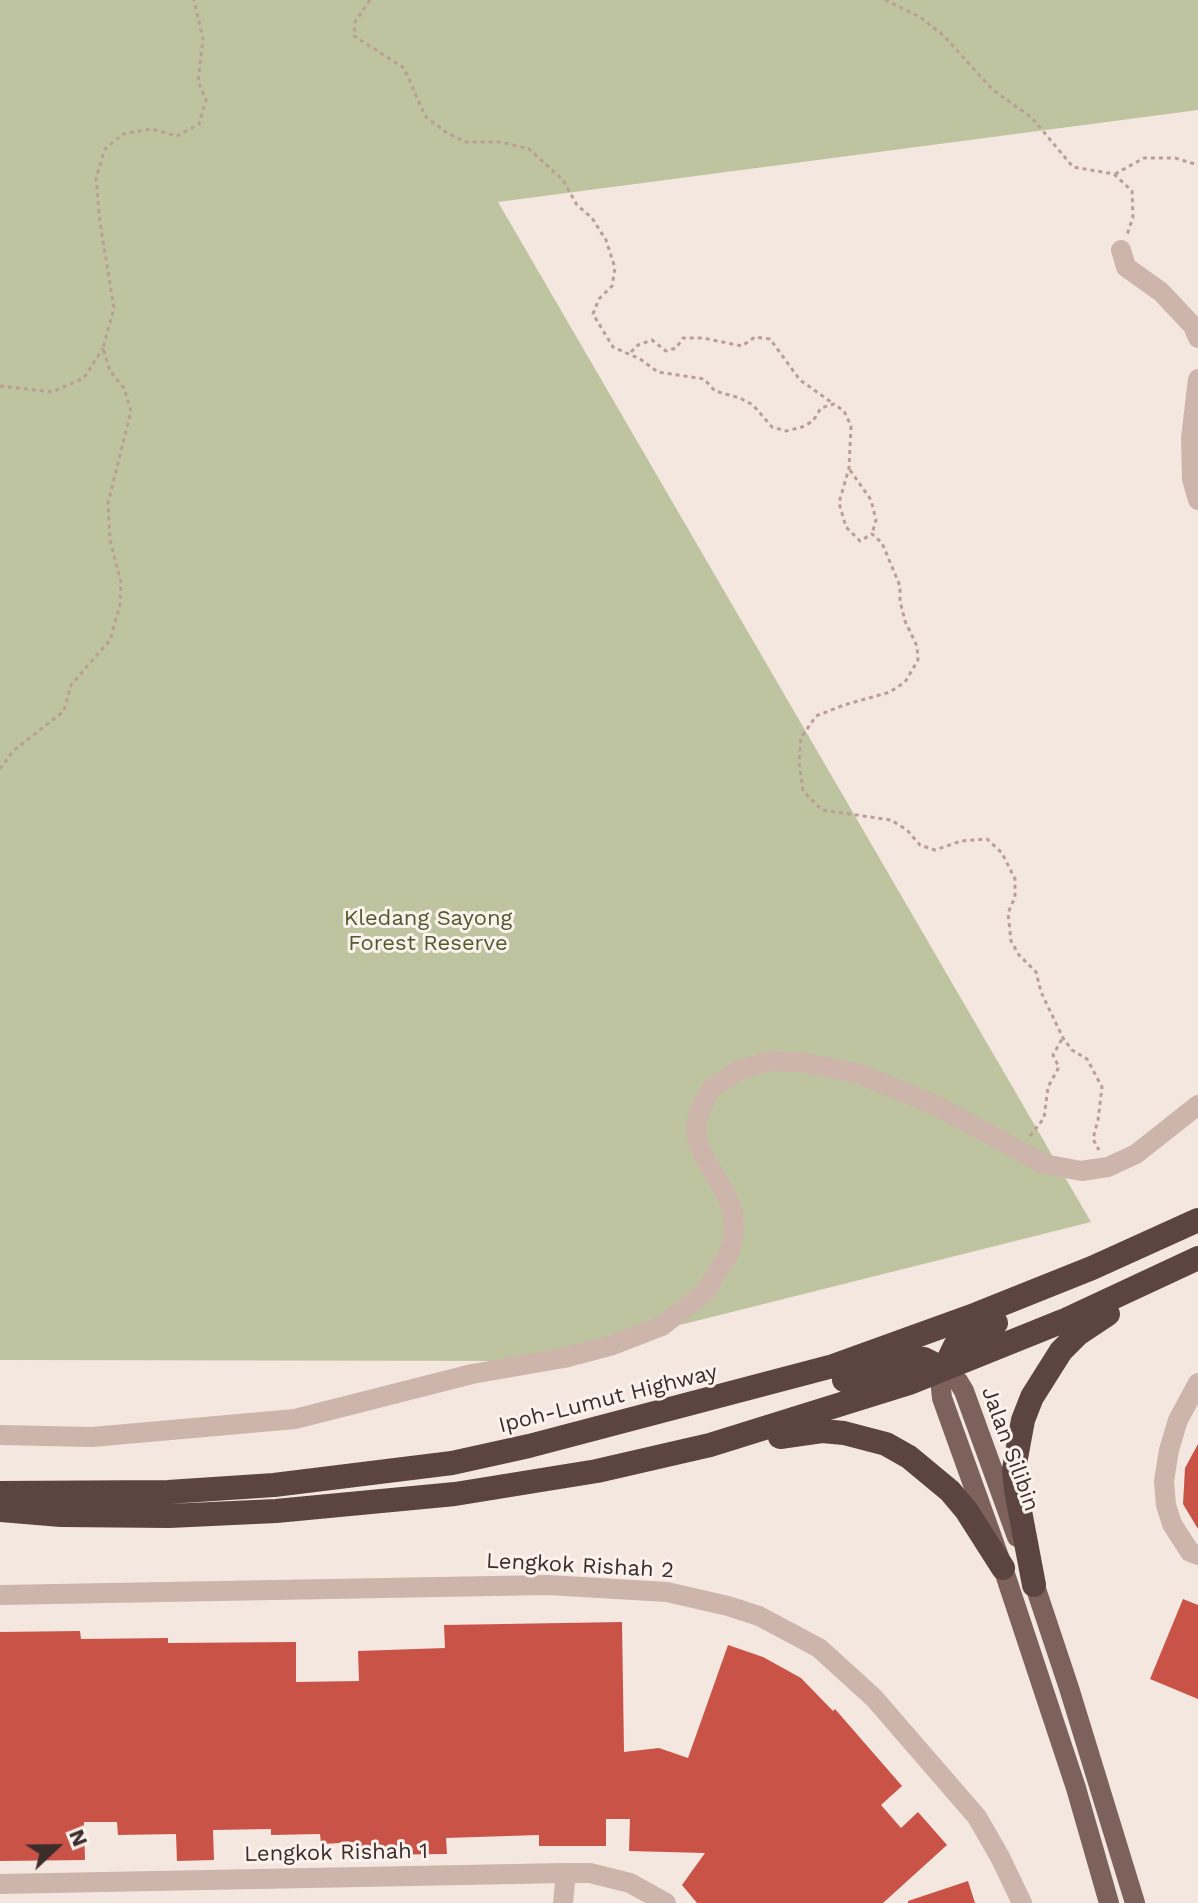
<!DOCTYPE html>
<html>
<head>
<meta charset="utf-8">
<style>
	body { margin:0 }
	#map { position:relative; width:1198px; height:1903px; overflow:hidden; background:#f4e7e0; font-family:"Work Sans",sans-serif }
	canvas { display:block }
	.north { position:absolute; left:16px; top:1807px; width:80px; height:80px; -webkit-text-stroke:6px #fbf2ed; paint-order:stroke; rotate:68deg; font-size:22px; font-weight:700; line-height:32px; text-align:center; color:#3b2d2a }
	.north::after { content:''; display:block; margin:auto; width:28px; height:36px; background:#3b2d2a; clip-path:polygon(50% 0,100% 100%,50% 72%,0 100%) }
</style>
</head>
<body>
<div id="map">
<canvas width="1198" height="1903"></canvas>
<div class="north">N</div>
</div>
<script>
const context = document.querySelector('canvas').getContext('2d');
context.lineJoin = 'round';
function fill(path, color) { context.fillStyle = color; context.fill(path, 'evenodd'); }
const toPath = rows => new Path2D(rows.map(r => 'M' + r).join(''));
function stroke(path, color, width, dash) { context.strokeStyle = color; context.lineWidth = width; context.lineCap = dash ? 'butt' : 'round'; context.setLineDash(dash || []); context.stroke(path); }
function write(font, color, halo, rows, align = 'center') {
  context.font = font + ' "Work Sans",sans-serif'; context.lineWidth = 6; context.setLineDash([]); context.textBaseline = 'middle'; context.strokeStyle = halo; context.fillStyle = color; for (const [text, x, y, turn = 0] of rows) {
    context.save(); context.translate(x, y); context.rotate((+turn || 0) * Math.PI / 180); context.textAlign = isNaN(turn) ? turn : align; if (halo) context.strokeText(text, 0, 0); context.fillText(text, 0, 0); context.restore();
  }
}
const green = toPath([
	[0,0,1198,0,1198,110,498,202,1091,1222,536,1361,0,1360]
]);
const building = toPath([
	[1198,1444,1198,1529,1183,1504,1185,1468],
	[1183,1599,1198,1605,1198,1699,1150,1679],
	[622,1622,624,1752,659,1748,688,1758,728,1645,763,1657,801,1678,833,1711,835,1709,902,1786,881,1805,901,1828,918,1812,947,1845,883,1903,697,1903,682,1885,705,1853,629,1851,630,1819,606,1819,606,1846,539,1846,539,1835,446,1838,447,1854,359,1855,359,1842,321,1844,320,1834,271,1835,271,1829,213,1830,214,1860,177,1861,176,1834,118,1835,117,1822,84,1822,85,1860,0,1861,0,1632,80,1631,81,1639,168,1638,168,1643,296,1642,296,1682,359,1681,358,1651,445,1648,444,1625],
	[968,1881,975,1903,908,1903,908,1901]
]);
const path = toPath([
	[370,0,355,22,354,36,404,68,425,116,447,133,466,142,500,142,529,149,563,180,577,205,592,218,606,240,615,268,612,286,599,299,593,314,613,347,640,359,658,372,704,379,715,391,740,398,753,405,772,427,786,431,802,427,813,421,821,408,834,404,844,411,851,426,849,468,839,503,846,527,860,541,872,534,882,543,900,586,900,601,905,621,917,646,918,660,905,682,890,692,844,705,816,716,801,738,799,762,803,791,822,810,891,820,907,830,920,845,935,850,961,841,987,839,1002,853,1015,879,1015,897,1008,913,1011,941,1019,955,1036,972,1041,992,1063,1038,1072,1050,1087,1059,1102,1087,1098,1120,1093,1139,1099,1150],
	[885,0,920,17,943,35,992,89,1032,118,1073,167,1114,174,1132,191,1133,217,1127,235],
	[1115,174,1144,158,1175,158,1198,165],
	[631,352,638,345,652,340,666,351,676,348,683,338,703,338,742,346,755,337,770,339,800,380,834,404],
	[0,386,52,392,84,378,103,348],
	[850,470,871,500,876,520,872,534],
	[0,769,13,751,64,711,71,685,110,640,120,605,121,582,110,540,108,503,131,411,124,388,110,371,103,348,114,308,100,223,96,178,105,149,123,134,151,129,177,136,199,124,206,100,198,81,203,39,194,0],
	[1030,1136,1044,1118,1048,1087,1059,1067,1053,1055,1062,1039]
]);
const minor = toPath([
	[1121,250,1126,267,1161,292,1193,326,1198,338],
	[1198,379,1191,438,1192,479,1198,500],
	[1198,1383,1178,1420,1169,1450,1164,1481,1166,1505,1172,1524,1190,1552,1198,1555],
	[0,1435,92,1437,295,1419,472,1374,564,1358,613,1345,662,1326,705,1292,729,1253,734,1235,733,1213,726,1194,704,1157,697,1139,696,1122,702,1106,711,1089,737,1071,769,1061,806,1063,860,1074,937,1106,1044,1164,1081,1171,1108,1167,1136,1154,1198,1105],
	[0,1595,548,1585,667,1592,728,1606,759,1616,819,1648,874,1698,977,1817,1000,1857,1022,1903],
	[0,1884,566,1873,590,1873,630,1883,666,1903],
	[563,1903,566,1873]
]);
const major = toPath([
	[1017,1537,964,1391,958,1381,944,1369,940,1380,942,1398,1003,1568,1076,1788,1109,1903],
	[1030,1571,1069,1688,1135,1903]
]);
const highway = toPath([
	[944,1369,955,1346,963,1338,996,1323],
	[844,1380,914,1358,924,1359,944,1369],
	[780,1437,822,1431,844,1433,886,1444,909,1457,950,1491,966,1510,1003,1568],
	[0,1493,168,1492,274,1485,452,1463,529,1446,833,1366,977,1314,1092,1268,1198,1220],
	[0,1510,61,1515,169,1516,276,1511,455,1494,597,1471,710,1445,909,1383,1063,1321,1198,1258],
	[1034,1585,1016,1490,1014,1469,1023,1420,1032,1397,1061,1351,1078,1334,1108,1314]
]);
const parkNames = [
	["Kledang Sayong",428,919],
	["Forest Reserve",428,944]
];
const streetNames = [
	["Ipoh-Lumut Highway",608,1399,-14],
	["Jalan Silibin",1010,1449,70],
	["Lengkok Rishah 2",580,1566,3],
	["Lengkok Rishah 1",336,1853,-1]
];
fill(green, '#bec49f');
fill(building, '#ca5348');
stroke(path, '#b99f95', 3, [4, 4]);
stroke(minor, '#cdb5ab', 20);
stroke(major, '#7d615b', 20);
stroke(highway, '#5c4541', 24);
write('22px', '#515a2d', '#fbf2ed', parkNames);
write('22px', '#3b2d2a', '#fbf2ed', streetNames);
</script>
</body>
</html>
